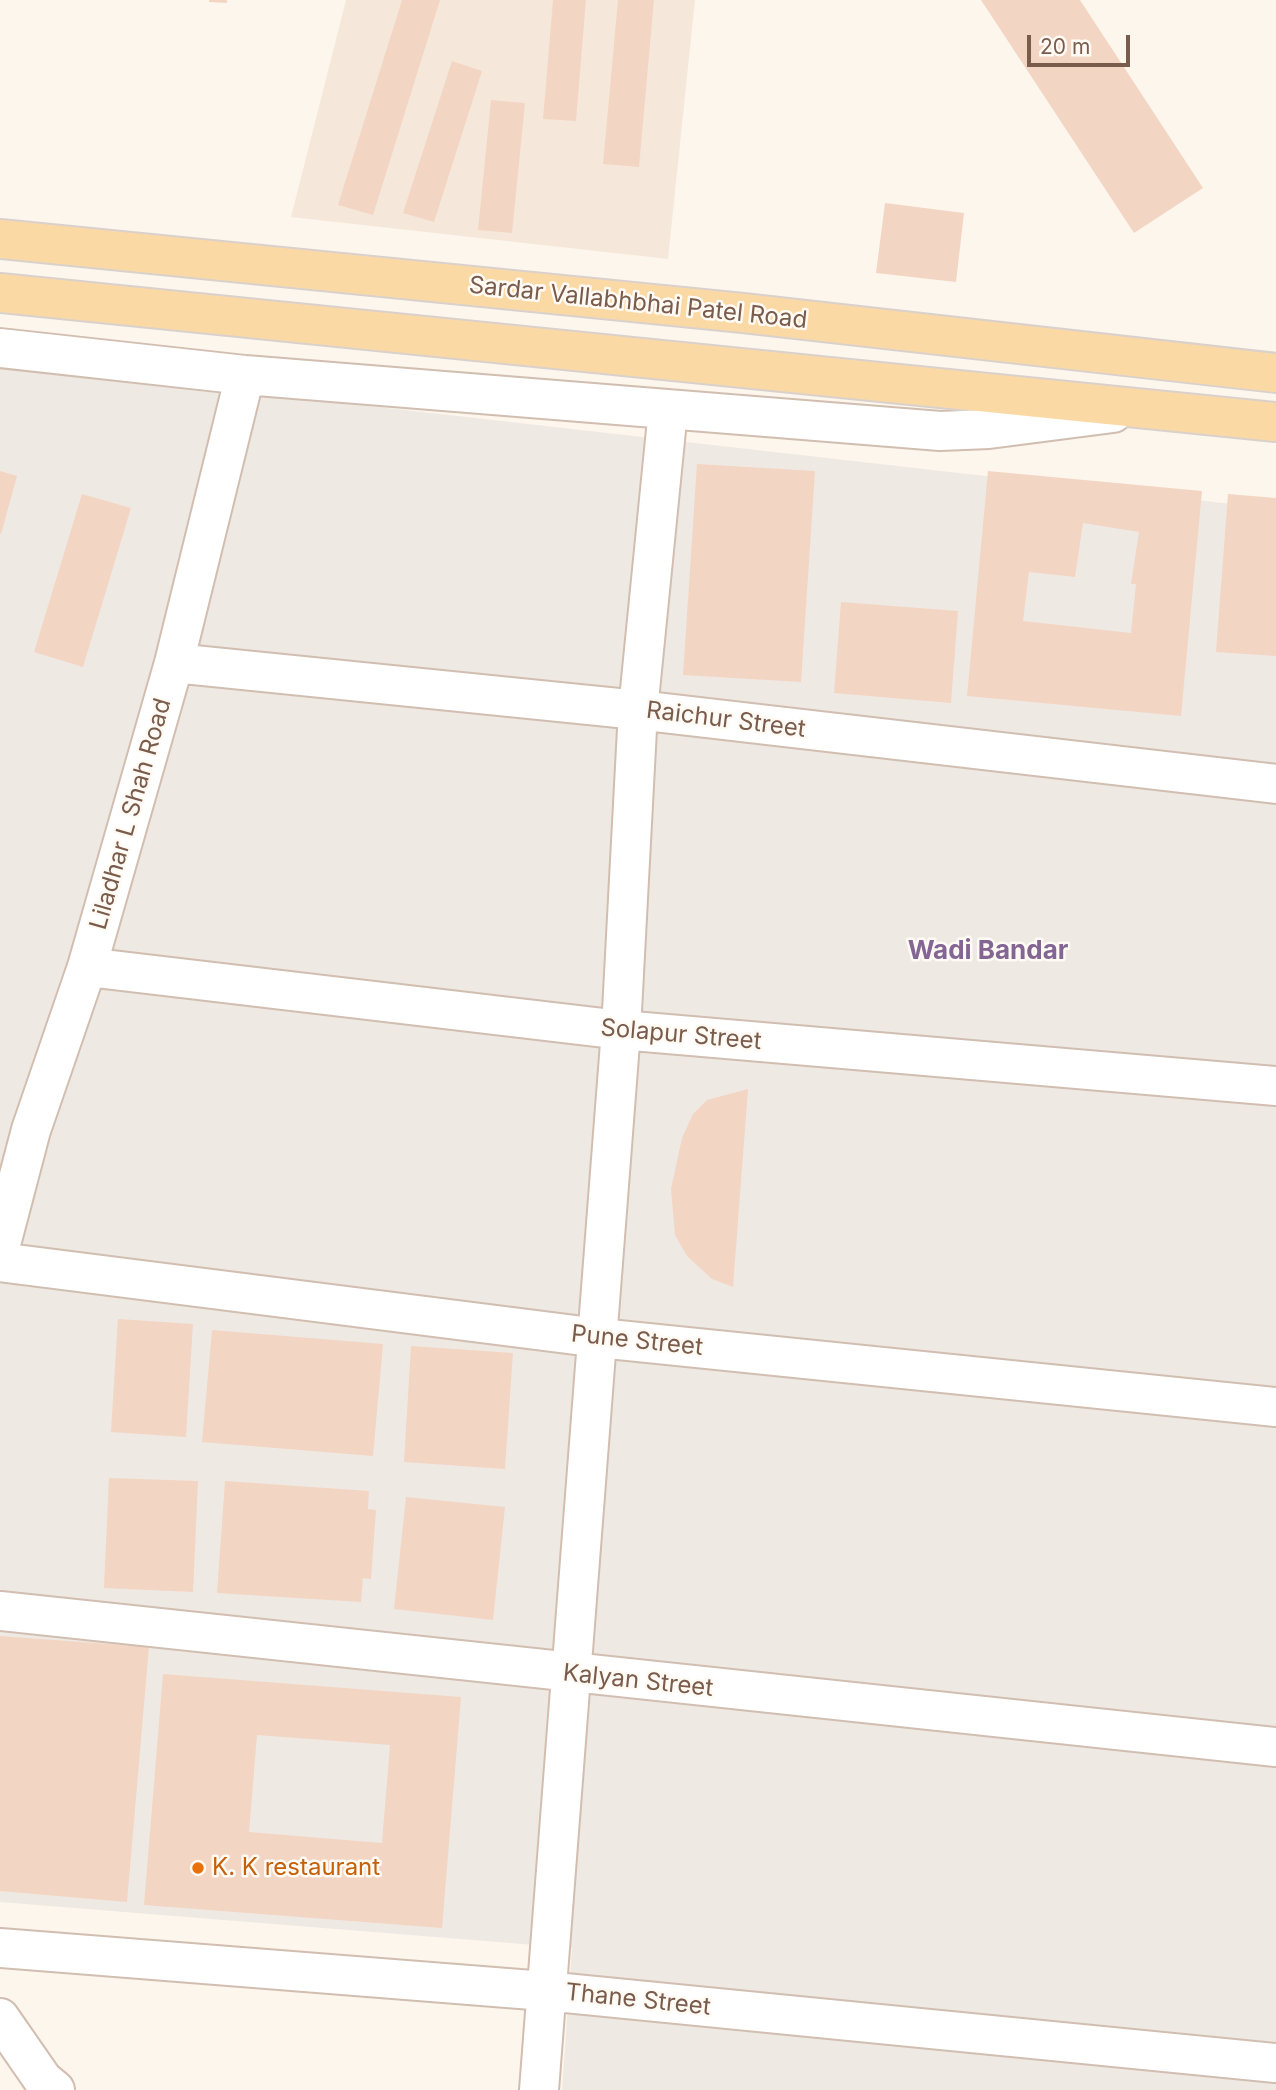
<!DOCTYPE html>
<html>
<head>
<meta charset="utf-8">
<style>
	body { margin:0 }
	#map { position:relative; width:1276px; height:2090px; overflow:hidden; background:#fdf6ec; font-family:Inter,sans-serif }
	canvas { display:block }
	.scale { position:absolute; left:1027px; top:35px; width:103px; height:32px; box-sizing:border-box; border:4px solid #7a5c4d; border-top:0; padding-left:9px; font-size:21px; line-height:24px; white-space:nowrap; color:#7a5c4d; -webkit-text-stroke:5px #fffaf3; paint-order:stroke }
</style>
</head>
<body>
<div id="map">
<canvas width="1276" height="2090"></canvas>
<div class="scale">20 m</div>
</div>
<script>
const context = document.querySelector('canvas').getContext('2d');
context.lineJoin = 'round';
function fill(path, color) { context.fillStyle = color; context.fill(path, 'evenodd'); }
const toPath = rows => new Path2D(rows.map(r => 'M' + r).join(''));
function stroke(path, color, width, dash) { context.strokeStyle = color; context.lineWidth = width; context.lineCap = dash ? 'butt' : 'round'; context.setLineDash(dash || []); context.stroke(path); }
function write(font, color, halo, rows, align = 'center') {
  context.font = font + ' Inter,sans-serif'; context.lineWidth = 5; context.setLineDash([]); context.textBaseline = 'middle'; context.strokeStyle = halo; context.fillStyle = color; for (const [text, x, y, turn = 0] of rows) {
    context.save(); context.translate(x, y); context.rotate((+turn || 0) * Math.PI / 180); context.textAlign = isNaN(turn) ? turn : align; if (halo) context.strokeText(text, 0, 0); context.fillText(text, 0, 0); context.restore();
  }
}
const residential = toPath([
	[346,0,695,0,668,259,291,217]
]);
const industrial = toPath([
	[0,364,1276,509,1276,2090,562,2090,572,1948,0,1902]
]);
const building = toPath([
	[209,0,227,0,227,3,209,2],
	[402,0,440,0,373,215,338,205],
	[553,0,586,0,576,121,543,119],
	[618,0,654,0,639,167,603,164],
	[981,0,1080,0,1203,188,1134,233],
	[452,61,482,71,434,222,403,213],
	[491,100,525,103,512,233,478,230],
	[885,203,964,213,956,282,876,273],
	[697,464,815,471,801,682,683,675],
	[0,471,17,476,1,534,0,533],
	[988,471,1202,491,1181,716,967,696],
	[1083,523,1139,532,1131,584,1136,584,1131,633,1023,621,1029,572,1075,577],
	[82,494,131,508,83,667,34,652],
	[1228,494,1276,498,1276,656,1216,652],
	[841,602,958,611,951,703,834,693],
	[748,1089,733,1287,712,1279,687,1256,675,1235,671,1189,682,1138,693,1114,707,1100],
	[118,1319,193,1324,186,1437,111,1432],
	[212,1330,383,1344,373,1456,202,1442],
	[411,1346,513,1353,505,1469,404,1462],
	[109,1478,198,1481,193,1592,104,1588],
	[225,1481,369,1491,368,1509,376,1510,371,1579,363,1578,361,1602,217,1593],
	[406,1497,505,1507,493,1620,394,1609],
	[0,1636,149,1647,127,1902,0,1891],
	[163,1674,461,1697,442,1928,144,1905],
	[257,1735,390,1745,382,1843,249,1832]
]);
const minor = toPath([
	[0,348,245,375,940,431,989,429,1113,413],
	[174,663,638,710,1276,784],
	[87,967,621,1030,1276,1086],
	[0,1248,31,1130,87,967,174,663,245,375],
	[0,1262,599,1338,1276,1407],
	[0,1611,1276,1747],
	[0,1948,545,1991,1276,2063],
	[0,2018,43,2080,55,2090],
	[539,2090,621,1030,638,710,668,410]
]);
const major = toPath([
	[0,239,743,313,1276,373],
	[0,293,1276,422]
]);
const markers = [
	[198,1868,7,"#e8710a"]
];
const streetNames = [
	["Sardar Vallabhbhai Patel Road",638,303,6],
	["Raichur Street",726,720,7],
	["Liladhar L Shah Road",131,814,-74],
	["Solapur Street",681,1035,5],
	["Pune Street",637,1341,6],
	["Kalyan Street",638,1681,6],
	["Thane Street",638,2000,6]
];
const foodNames = [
	["K. K restaurant",212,1868]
];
const neighbourhoodNames = [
	["Wadi Bandar",988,951]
];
fill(residential, '#f5e8da');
fill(industrial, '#efe9e4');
fill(building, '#f3d5c3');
stroke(minor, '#d1beb0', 42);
stroke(major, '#dad1cd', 42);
stroke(minor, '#fff', 38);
stroke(major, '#fbd9a5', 38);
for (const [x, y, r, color] of markers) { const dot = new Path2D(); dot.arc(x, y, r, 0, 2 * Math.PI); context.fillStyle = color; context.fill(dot); stroke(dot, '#fffaf3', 2.5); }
write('24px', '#7a5c4d', '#fffaf3', streetNames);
write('24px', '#c56008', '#fffaf3', foodNames, 'left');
write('bold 26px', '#846695', '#fffaf3', neighbourhoodNames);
</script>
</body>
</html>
